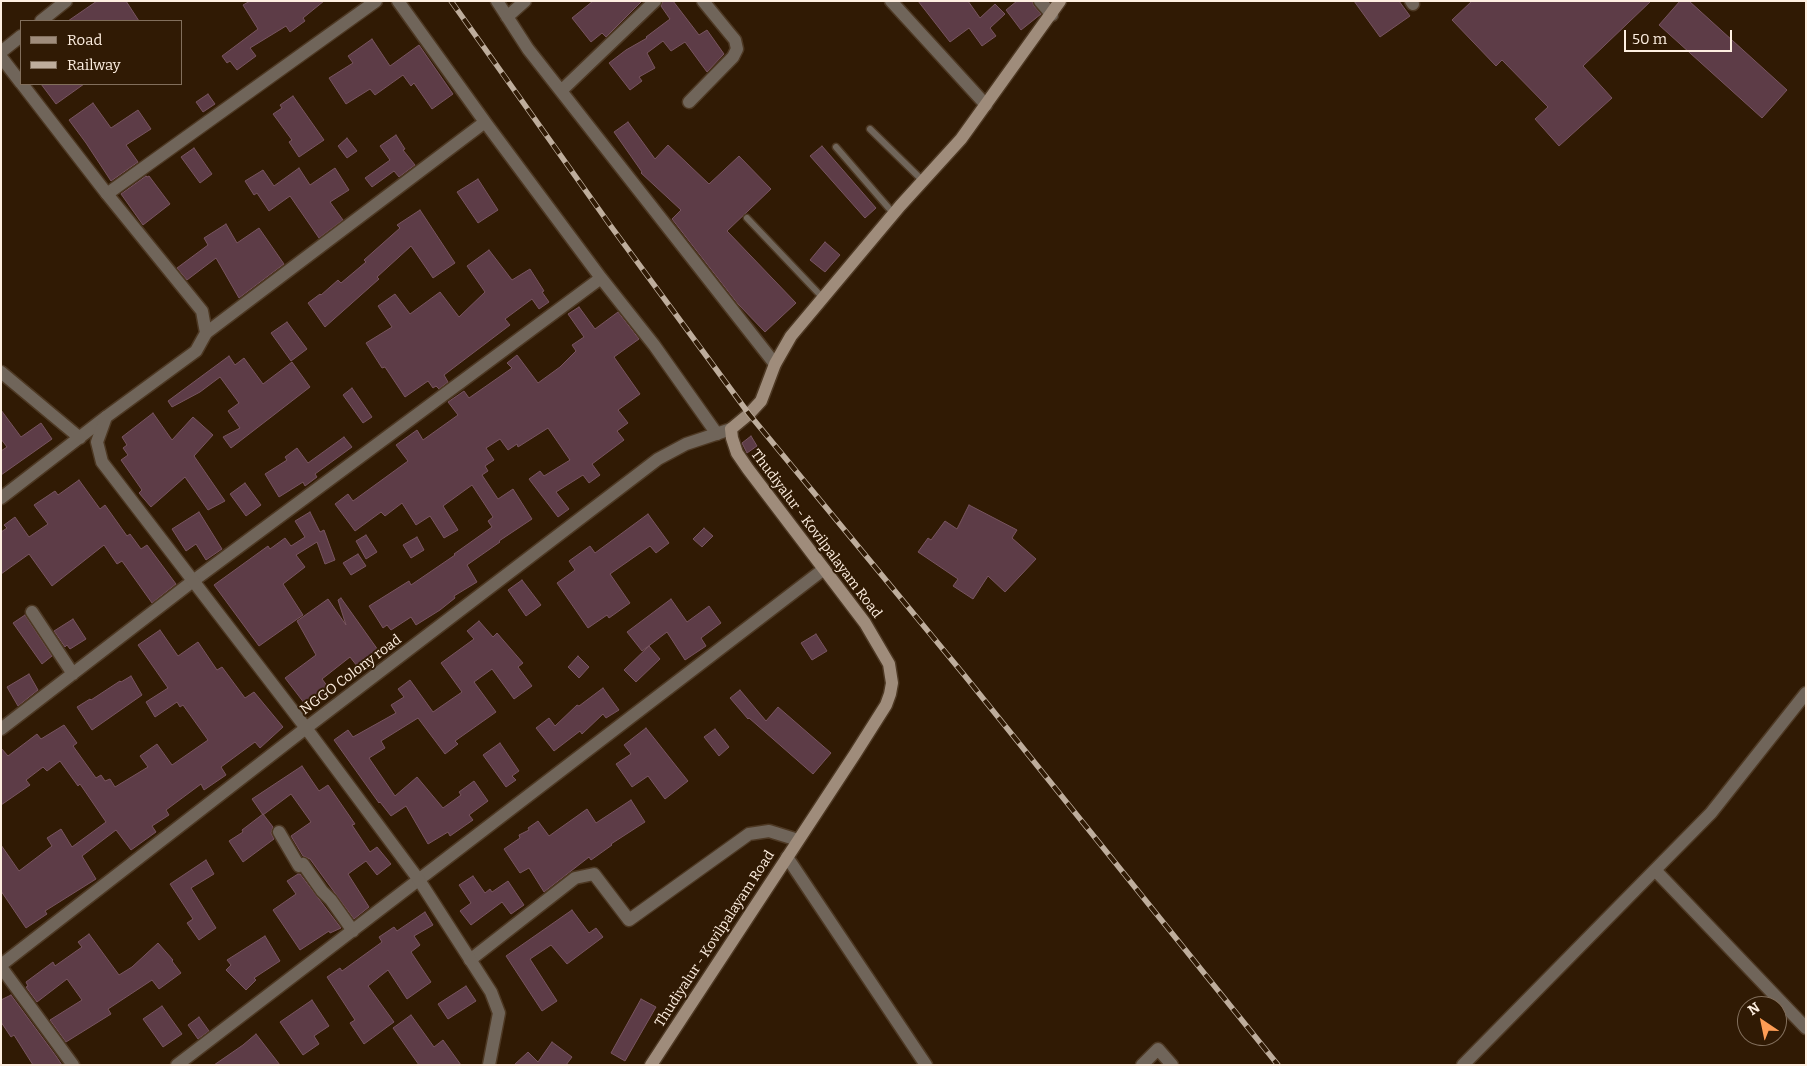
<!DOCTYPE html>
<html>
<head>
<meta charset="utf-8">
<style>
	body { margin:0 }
	#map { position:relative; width:1807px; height:1066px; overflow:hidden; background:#301a04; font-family:Bitter,serif }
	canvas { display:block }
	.frame { position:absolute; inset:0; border:2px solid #feefe1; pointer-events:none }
	.legend { position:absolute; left:20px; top:20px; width:162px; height:65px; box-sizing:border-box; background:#301a04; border:1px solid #826f5c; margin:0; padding:6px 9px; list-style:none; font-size:15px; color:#feefe1 }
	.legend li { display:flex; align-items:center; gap:10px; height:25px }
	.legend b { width:25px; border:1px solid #826f5c }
	.north { position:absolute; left:1737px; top:996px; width:50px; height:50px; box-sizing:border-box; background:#301a04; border:1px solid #826f5c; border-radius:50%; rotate:326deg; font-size:14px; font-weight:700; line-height:20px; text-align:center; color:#feefe1 }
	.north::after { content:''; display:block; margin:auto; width:18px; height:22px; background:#fd9d55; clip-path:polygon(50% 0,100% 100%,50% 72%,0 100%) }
	.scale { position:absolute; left:1624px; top:30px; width:108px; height:22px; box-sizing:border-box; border:2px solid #feefe1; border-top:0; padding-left:6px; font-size:15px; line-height:18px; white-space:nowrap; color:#feefe1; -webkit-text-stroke:4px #301a04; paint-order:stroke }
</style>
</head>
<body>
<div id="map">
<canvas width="1807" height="1066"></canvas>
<div class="frame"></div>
<ul class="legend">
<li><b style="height:6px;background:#9f8c7b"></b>Road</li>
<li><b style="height:6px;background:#bead9c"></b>Railway</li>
</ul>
<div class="north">N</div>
<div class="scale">50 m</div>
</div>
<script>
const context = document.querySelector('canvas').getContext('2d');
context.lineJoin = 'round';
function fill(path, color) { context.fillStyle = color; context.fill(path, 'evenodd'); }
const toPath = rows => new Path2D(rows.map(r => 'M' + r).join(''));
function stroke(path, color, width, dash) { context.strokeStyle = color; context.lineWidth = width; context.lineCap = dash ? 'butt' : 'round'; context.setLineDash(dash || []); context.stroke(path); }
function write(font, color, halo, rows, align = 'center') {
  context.font = font + ' Bitter,serif'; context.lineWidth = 4; context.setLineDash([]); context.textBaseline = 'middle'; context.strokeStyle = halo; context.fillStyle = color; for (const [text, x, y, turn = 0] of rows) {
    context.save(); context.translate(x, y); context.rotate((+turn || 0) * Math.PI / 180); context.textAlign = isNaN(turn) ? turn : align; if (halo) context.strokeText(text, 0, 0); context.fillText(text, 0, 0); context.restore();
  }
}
const building = toPath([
	[97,1,126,1,139,21,68,21,97,1],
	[250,1,324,1,303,18,305,21,290,32,286,26,250,48,256,56,237,70,230,61,227,63,222,56,258,29,243,5,250,1],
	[593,1,642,1,606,37,602,33,591,42,572,18,593,1],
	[663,1,673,1,699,35,707,30,724,54,707,72,685,42,671,51,663,41,647,53,655,68,639,77,642,81,630,90,609,63,626,50,647,38,646,37,670,19,661,6,663,1],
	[918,1,968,1,980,18,995,4,1005,14,990,28,996,36,982,46,969,28,950,42,918,1],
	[1017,1,1032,1,1034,6,1041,14,1021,30,1006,10,1017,1],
	[1354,1,1399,1,1410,16,1380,37,1354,1],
	[1472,1,1651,1,1583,66,1612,98,1559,146,1535,119,1548,107,1502,60,1496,66,1452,20,1472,1],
	[1680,1,1689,1,1787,90,1762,118,1659,25,1680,1],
	[372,39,390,66,419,45,453,94,432,109,414,83,411,86,403,75,375,95,370,89,346,104,329,78,353,63,348,56,372,39],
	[41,84,84,84,56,104,41,84],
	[208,94,215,104,203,112,196,102,208,94],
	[293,96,324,140,299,157,289,142,292,140,273,114,282,108,280,105,293,96],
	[93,103,111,128,138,110,151,129,126,145,138,162,111,181,86,143,69,120,93,103],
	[628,122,655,159,668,145,709,184,739,156,771,189,727,231,796,303,765,332,738,304,672,219,681,210,641,173,642,172,614,132,628,122],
	[396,135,405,149,403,150,415,165,399,177,394,171,372,187,365,178,390,160,380,146,396,135],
	[347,138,357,151,347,158,338,146,347,138],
	[822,146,876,208,865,218,810,156,822,146],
	[194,148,212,174,200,183,181,157,194,148],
	[299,168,310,185,335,168,349,190,330,202,343,220,319,238,290,196,269,211,257,193,254,195,245,181,263,170,274,186,299,168],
	[146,176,147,177,149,176,170,204,143,225,121,194,146,176],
	[478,179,498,210,478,223,457,192,478,179],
	[420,210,455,263,433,278,411,246,377,277,379,279,325,327,308,303,320,294,321,295,338,280,341,283,366,262,364,260,400,228,397,225,420,210],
	[226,224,237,243,259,228,284,264,239,298,216,258,187,280,177,268,208,245,204,238,226,224],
	[825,242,840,255,825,272,810,260,825,242],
	[489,250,512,280,530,269,544,291,542,292,549,302,539,309,532,299,505,319,510,325,444,375,448,382,439,389,436,386,433,388,428,381,405,397,385,367,382,368,366,343,392,327,378,306,395,294,410,314,440,292,459,317,485,292,467,266,489,250],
	[579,307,595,329,618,312,639,339,614,357,640,394,618,410,628,423,617,431,624,440,592,464,600,475,589,483,583,475,556,492,569,509,558,517,529,479,540,471,544,476,570,460,548,428,518,447,517,444,508,450,500,439,486,448,494,460,485,466,488,471,482,475,498,499,513,489,532,519,499,541,500,542,467,565,477,582,454,596,455,598,440,610,416,625,411,617,391,630,387,625,383,628,369,606,409,581,411,585,455,555,454,554,492,527,488,521,493,517,472,485,443,506,458,530,444,538,430,516,416,525,402,503,385,516,381,512,355,531,335,504,348,494,353,501,408,461,396,445,417,430,423,440,458,415,448,402,464,391,469,398,512,368,507,363,517,355,538,383,560,367,576,351,572,345,584,337,568,314,579,307],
	[287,322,307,349,291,361,271,333,287,322],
	[229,356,235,365,244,358,263,384,292,362,310,387,231,448,223,437,240,428,228,411,239,403,220,377,200,392,172,407,168,401,229,356],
	[352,388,372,417,363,423,343,395,352,388],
	[1,410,21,437,41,423,52,439,1,475,1,451,7,447,1,439,1,410],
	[153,413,172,440,193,417,213,435,194,456,225,501,208,510,185,477,151,507,139,493,142,490,121,460,128,455,123,448,127,445,122,437,153,413],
	[751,436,757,446,747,453,742,443,751,436],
	[344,437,352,447,315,474,317,477,305,486,303,482,279,497,265,474,287,460,285,457,297,448,308,463,344,437],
	[79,480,100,509,105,505,127,536,130,534,141,549,147,545,176,584,152,603,122,561,117,564,104,545,52,586,29,554,1,574,1,532,7,528,4,525,15,517,29,537,48,524,34,505,55,491,58,495,79,480],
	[245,483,261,505,246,516,230,494,245,483],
	[969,505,1017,530,1012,538,1036,559,1005,592,988,576,973,599,953,586,958,579,918,552,928,538,931,540,945,521,957,529,969,505],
	[199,512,222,549,206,560,196,544,186,551,172,529,199,512],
	[310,512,320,532,324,530,335,560,325,564,317,542,296,555,305,567,283,584,303,615,259,646,214,585,268,546,270,549,285,538,291,546,305,537,295,521,310,512],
	[648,514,669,543,656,553,650,546,610,574,630,603,609,618,607,615,588,628,557,583,575,570,569,561,590,546,595,553,648,514],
	[704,528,713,536,702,547,693,539,704,528],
	[366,535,377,552,366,559,356,541,366,535],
	[417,537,424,550,411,558,403,545,417,537],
	[358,554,366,566,351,575,343,563,358,554],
	[522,580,541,605,526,616,508,590,522,580],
	[341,598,378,650,357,666,350,657,322,679,331,691,308,708,285,678,316,655,297,621,328,599,346,625,338,600,341,598],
	[671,599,687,622,709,606,721,623,701,638,706,646,685,660,667,632,642,651,627,632,671,599],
	[25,615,52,656,42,664,13,623,25,615],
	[73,619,86,639,70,649,67,645,65,647,54,631,73,619],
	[479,621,493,637,497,633,523,663,518,667,532,686,514,699,492,669,474,682,496,712,455,741,458,744,445,754,418,718,381,741,385,748,369,758,395,796,417,777,443,808,461,795,459,792,474,781,488,801,469,815,473,820,450,836,448,832,428,844,406,806,391,816,380,802,379,803,334,740,348,730,353,737,396,713,391,705,404,697,398,689,410,680,433,712,462,692,441,663,474,639,467,631,479,621],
	[160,630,178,656,198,642,217,670,222,667,245,698,254,692,283,727,260,748,255,742,221,767,226,775,204,790,201,784,166,810,169,815,152,826,156,832,131,850,116,830,82,856,96,879,45,911,47,914,26,928,1,891,1,845,19,871,52,846,47,838,61,829,72,847,106,822,80,784,78,786,60,761,47,771,43,767,26,780,30,785,1,805,1,748,8,756,37,734,41,739,64,725,77,743,73,746,96,778,101,775,105,781,110,779,115,787,148,767,140,756,157,744,172,765,208,740,183,705,180,707,177,702,155,717,146,702,168,688,138,645,160,630],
	[816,634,827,651,812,660,801,643,816,634],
	[649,646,660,659,636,682,624,670,649,646],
	[578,656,589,667,579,678,568,667,578,656],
	[29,674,38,690,18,706,7,687,29,674],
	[131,676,142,695,92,730,77,707,90,699,91,700,120,681,121,682,131,676],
	[603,688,619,710,606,718,603,714,582,734,580,731,554,751,536,728,549,718,555,726,577,705,579,706,603,688],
	[740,690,766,721,778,707,831,753,813,774,749,718,748,719,730,698,740,690],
	[646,728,688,781,665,799,648,776,632,787,616,764,631,754,624,745,646,728],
	[715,729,729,747,719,756,704,737,715,729],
	[500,743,519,771,512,776,516,780,506,787,483,755,500,743],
	[302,766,319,791,328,785,355,824,352,825,370,852,377,847,391,864,377,875,366,861,348,874,369,907,354,919,310,859,303,856,291,836,311,822,291,794,263,815,252,799,302,766],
	[631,800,645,822,611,844,612,845,591,860,589,857,544,892,529,868,520,873,504,849,520,838,519,835,529,830,528,828,538,821,549,836,587,809,596,823,631,800],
	[263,814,273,827,271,833,274,839,243,862,229,841,243,832,242,830,263,814],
	[206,860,214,874,191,888,216,928,199,940,187,923,193,919,170,884,206,860],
	[298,874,300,874,341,928,330,933,329,931,300,950,273,910,296,894,287,881,298,874],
	[473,876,485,893,490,889,492,892,508,881,524,905,511,914,502,902,471,925,460,911,471,903,459,885,473,876],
	[572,910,589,933,596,928,603,937,567,964,551,945,530,959,557,1001,542,1011,506,956,572,910],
	[425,912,433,925,414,936,420,945,411,952,431,982,407,999,388,970,368,986,394,1022,364,1044,350,1023,355,1020,327,977,340,968,342,971,382,942,379,937,394,927,397,931,425,912],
	[89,934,119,975,132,967,158,943,173,960,172,961,181,973,159,989,152,980,108,1009,111,1014,66,1042,50,1020,82,1000,67,979,37,1002,26,987,28,986,26,982,53,962,55,966,82,947,78,942,89,934],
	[265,936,280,961,254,978,256,980,246,990,226,970,231,965,227,960,265,936],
	[466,986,476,1001,448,1019,438,1004,466,986],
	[11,995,56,1056,62,1065,33,1065,14,1035,11,1037,1,1022,1,1000,11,995],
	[641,999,656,1007,625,1061,611,1053,641,999],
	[312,1000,329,1026,314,1036,319,1044,303,1055,280,1022,312,1000],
	[162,1006,182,1034,163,1047,143,1019,162,1006],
	[411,1015,434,1047,443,1040,461,1065,419,1065,393,1028,411,1015],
	[199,1017,209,1031,198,1039,188,1025,199,1017],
	[256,1034,280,1065,214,1065,243,1045,256,1034],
	[552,1042,572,1057,566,1065,514,1065,528,1052,538,1062,552,1042]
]);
const service = toPath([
	[870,129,923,181],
	[836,147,893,213],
	[747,218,823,298]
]);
const minor = toPath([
	[398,1,485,122],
	[497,1,528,49,775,364],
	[891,1,986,105],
	[1040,1,1052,15],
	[1411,1,1413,4],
	[507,17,525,1],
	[41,21,66,1],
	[1,52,21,36],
	[561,91,655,1],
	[689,102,733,57,737,49,735,40,730,34,703,1],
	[107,194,376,1],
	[206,333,485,122,601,278,654,345,717,434],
	[1,372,80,438],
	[1,498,106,417],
	[32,612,73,674],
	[1,729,193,581,601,278],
	[279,832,299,866,303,864,322,891,331,900,353,931],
	[787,857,926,1065],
	[1655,870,1806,1028],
	[470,960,575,878,594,874,629,920,749,834,769,831,798,840],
	[1,967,73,1065],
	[177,1065,824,569],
	[1142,1065,1158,1049,1172,1065],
	[1463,1065,1711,813,1806,693]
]);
const tertiary = toPath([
	[1,57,21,83],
	[22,84,107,194,202,311,206,333,196,351,106,417,97,442,102,462,306,728,419,880,491,992,499,1013,489,1065],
	[1,965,306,728,658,459,686,444,731,429]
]);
const secondary = toPath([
	[651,1065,855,754,886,705,890,694,892,683,889,664,865,623,748,469,737,453,732,438,731,429,749,414,761,401,775,364,791,336,900,206,961,139,1060,1]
]);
const rail = toPath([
	[451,1,610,225,749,414,965,676,1278,1065]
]);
const streetNames = [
	["Thudiyalur - Kovilpalayam Road",816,534,53],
	["NGGO Colony road",351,675,-37],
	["Thudiyalur - Kovilpalayam Road",715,939,-57]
];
fill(building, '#5d3c47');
stroke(building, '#785560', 1);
stroke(service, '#4d3823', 9);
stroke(minor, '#4d3823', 15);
stroke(tertiary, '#4d3823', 15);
stroke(secondary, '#4d3823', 15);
stroke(service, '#70655a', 6);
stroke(minor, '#70655a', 12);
stroke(tertiary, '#70655a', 12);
stroke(secondary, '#9f8c7b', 12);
stroke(rail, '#bead9c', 5.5);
stroke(rail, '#301a04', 4, [11]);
write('14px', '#feefe1', '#301a04', streetNames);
</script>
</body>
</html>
